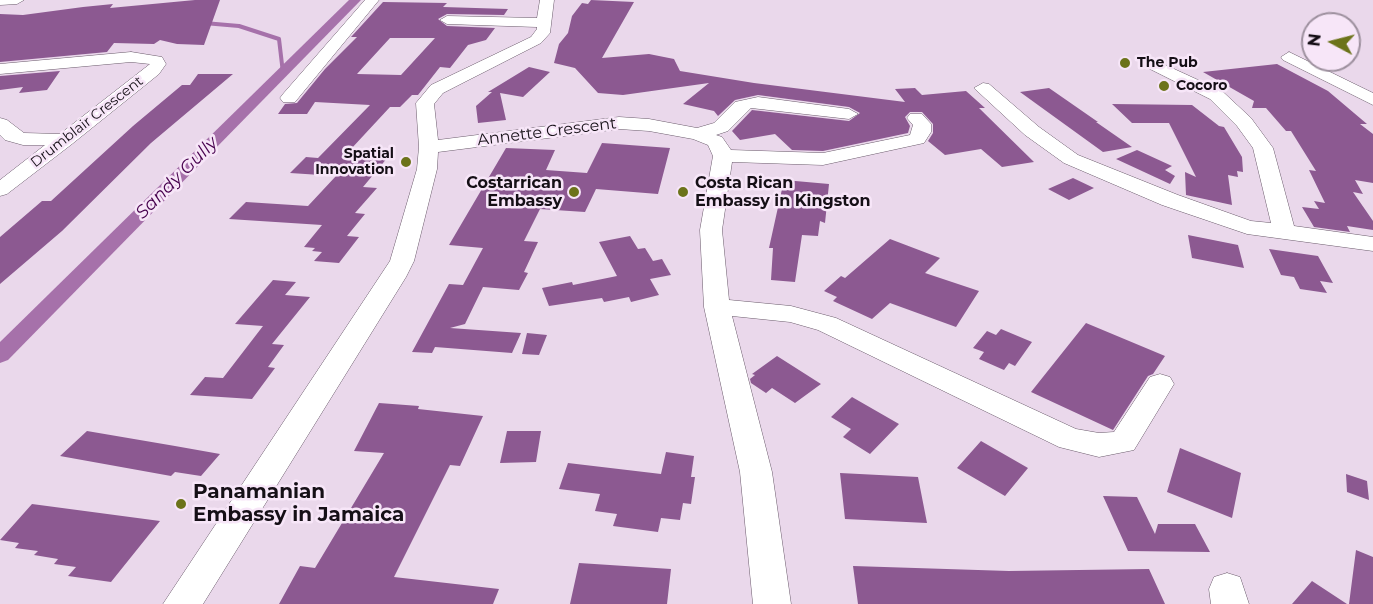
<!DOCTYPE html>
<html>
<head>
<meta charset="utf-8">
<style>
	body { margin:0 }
	#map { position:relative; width:1373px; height:604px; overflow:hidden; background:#ead8eb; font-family:Montserrat,sans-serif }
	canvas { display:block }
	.north { position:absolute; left:1301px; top:12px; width:60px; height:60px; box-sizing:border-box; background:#f7e6f8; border:2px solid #9d909e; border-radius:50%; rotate:277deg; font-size:16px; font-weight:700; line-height:24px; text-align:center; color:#150f16 }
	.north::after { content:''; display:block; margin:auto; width:21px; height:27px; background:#6c731a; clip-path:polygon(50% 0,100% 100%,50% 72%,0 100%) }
</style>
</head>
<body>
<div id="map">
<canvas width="1373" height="604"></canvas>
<div class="north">N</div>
</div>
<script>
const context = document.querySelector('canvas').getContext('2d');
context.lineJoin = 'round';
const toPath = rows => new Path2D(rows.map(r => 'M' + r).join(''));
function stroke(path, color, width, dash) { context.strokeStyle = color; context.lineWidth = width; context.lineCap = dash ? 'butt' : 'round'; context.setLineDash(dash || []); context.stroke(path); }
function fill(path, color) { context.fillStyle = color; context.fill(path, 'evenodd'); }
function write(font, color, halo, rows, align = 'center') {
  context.font = font + ' Montserrat,sans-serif'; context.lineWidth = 5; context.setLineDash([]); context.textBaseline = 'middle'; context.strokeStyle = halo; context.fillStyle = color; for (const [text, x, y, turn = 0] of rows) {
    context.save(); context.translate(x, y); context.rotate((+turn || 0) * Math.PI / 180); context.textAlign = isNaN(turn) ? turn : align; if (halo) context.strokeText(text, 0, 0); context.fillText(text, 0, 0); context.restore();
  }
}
const stream = toPath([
	[204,23,239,26,279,39,283,73]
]);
const canal = toPath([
	[349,0,361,0,8,360,0,363,0,342,349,0]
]);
const building = toPath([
	[195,0,220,0,204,45,177,44,160,40,154,44,114,43,107,52,0,62,0,14,23,15,83,7,113,4,110,8],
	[591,0,634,2,602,58,649,54,674,59,680,71,754,83,905,102,895,89,915,88,922,95,966,91,985,108,979,108,1034,162,1002,167,981,149,945,155,928,141,933,133,933,124,922,112,910,112,905,117,910,126,908,133,823,151,792,150,775,134,740,140,732,131,752,110,849,121,860,113,849,107,758,95,735,100,718,116,714,111,683,104,709,83,623,95,598,93,575,68,554,63,559,44,568,33,572,16,582,3,588,4],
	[383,2,447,3,443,7,508,9,504,15,447,14,438,19,447,26,495,28,486,40,468,45,450,68,440,67,418,95,412,95,400,107,390,107,351,149,393,151,363,187,377,188,355,213,365,214,347,236,359,237,339,263,314,261,322,252,312,251,315,248,304,247,322,225,229,219,246,202,308,206,336,176,290,173,306,157,318,158,370,105,315,102,307,114,278,114,285,104,297,103,325,69,357,37,351,37],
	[390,38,435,38,401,75,357,74],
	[1277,64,1328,91,1367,124,1360,124,1373,134,1373,183,1355,180,1363,194,1353,192,1373,221,1373,230,1347,226,1350,232,1314,227,1302,207,1319,209,1314,201,1325,203,1309,170,1316,171,1291,131,1286,131,1266,108,1252,108,1254,101,1203,72],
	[529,67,550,72,523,97,500,93,506,120,478,123,476,106,492,92,488,92],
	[60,71,47,90,19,93,23,87,0,90,0,76],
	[198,74,233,74,151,143,62,231,0,284,0,237,42,201,51,201,133,126,182,85,190,85],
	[1049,88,1098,122,1096,122,1132,147,1103,152,1020,92],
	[1112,104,1192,105,1219,126,1224,127,1242,157,1243,172,1237,171,1238,177,1228,175,1232,205,1186,195,1185,172,1196,177,1169,123,1132,123],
	[602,143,670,148,658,194,596,189,585,212,540,209,524,241,538,242,524,272,528,273,519,290,483,287,465,324,450,328,521,333,512,353,435,347,432,353,412,352,449,284,463,285,483,248,449,245,506,148,555,150,546,170,587,173],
	[1137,150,1172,166,1165,170,1175,176,1170,184,1116,159],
	[1073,178,1094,188,1069,200,1048,189],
	[784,180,829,184,825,223,820,221,818,236,802,235,795,282,771,280,773,248,769,248],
	[1188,235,1238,245,1244,268,1192,258],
	[630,236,638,249,645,248,653,261,662,259,671,275,650,279,659,295,631,302,629,297,604,302,602,298,549,306,542,288,572,282,573,285,617,276,599,242],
	[890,239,940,258,925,273,979,291,956,327,890,303,872,319,833,301,837,297,824,291,841,276,845,278],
	[1269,249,1318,256,1333,283,1320,281,1327,293,1300,289,1294,277,1281,275],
	[273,280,296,282,285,295,310,297,272,344,284,345,268,367,275,368,252,399,190,395,205,377,223,378,263,326,235,324],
	[1086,323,1165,356,1153,374,1148,376,1113,430,1031,392],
	[1001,329,1032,342,1015,366,1009,363,1004,370,979,359,984,352,973,348,987,331,996,335],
	[527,333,547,335,539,355,522,354],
	[777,356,821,384,795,403,772,388,766,393,751,383,750,379,755,375,752,374],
	[852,397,899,424,870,454,843,437,851,429,831,417],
	[379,403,419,406,418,409,483,416,460,466,450,465,394,577,499,589,493,604,279,604,300,566,315,568,384,453,354,451],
	[87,431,175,446,220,454,201,476,175,472,171,476,60,456],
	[507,431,541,431,536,462,500,463],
	[981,441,1028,468,1005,496,957,468],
	[1180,448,1241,473,1232,518,1167,492],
	[666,452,694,456,691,477,695,477,691,504,683,503,680,520,661,518,658,532,613,526,617,514,595,511,600,494,559,489,568,463,661,474],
	[840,473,918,477,927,523,845,519],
	[1346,474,1367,481,1369,500,1347,492],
	[1103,496,1137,497,1155,534,1158,524,1195,524,1210,552,1128,551],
	[32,504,160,521,111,582,68,576,76,567,54,564,58,559,34,555,38,551,15,548,19,543,0,540],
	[1356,550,1373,557,1373,604,1349,604],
	[579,563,671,569,667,604,570,604],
	[853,566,1009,571,1149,569,1165,604,858,604],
	[1312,581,1347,604,1292,604]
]);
const minor = toPath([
	[0,0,24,0,17,4,0,5,0,0],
	[365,0,379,0,295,102,283,102,280,98,283,94,365,0],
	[540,0,554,0,550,33,541,43,443,93,434,104,438,140,619,117,649,119,697,128,714,123,735,102,758,97,849,109,858,114,849,119,751,108,728,131,716,135,722,137,731,150,823,153,910,135,913,125,907,118,910,114,922,114,931,124,931,132,924,143,823,165,732,162,722,230,729,300,791,306,836,318,1076,429,1099,433,1114,432,1150,377,1160,374,1170,377,1174,384,1134,450,1099,457,1059,447,818,330,790,322,732,316,772,472,791,604,753,604,740,472,704,307,700,230,713,156,708,145,693,139,649,131,619,129,438,152,437,169,414,261,406,277,203,604,163,604,390,261,417,169,419,147,416,103,431,85,531,37,537,29,537,27,447,24,440,20,447,16,537,18,540,0],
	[131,52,162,57,166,64,159,74,72,144,7,194,0,196,0,180,45,145,23,145,5,140,0,135,0,118,7,120,24,133,60,134,150,64,131,62,0,74,0,64,131,52],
	[1289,52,1373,93,1373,105,1283,60,1281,57,1289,52],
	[1148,57,1222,91,1251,118,1273,148,1294,226,1373,237,1373,251,1247,234,1162,205,1064,163,1025,135,974,88,983,83,989,84,1039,127,1078,155,1178,195,1251,221,1271,223,1253,148,1237,126,1210,99,1142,65,1140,62,1142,59,1148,57],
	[1227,573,1240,577,1249,604,1211,604,1209,589,1214,577,1227,573]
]);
const markers = [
	[1125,63,6,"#6c731a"],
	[1164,86,6,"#6c731a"],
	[406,162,6,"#6c731a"],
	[574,192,6,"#6c731a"],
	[683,192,6,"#6c731a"],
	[181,504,6,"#6c731a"]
];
const farPoinames = [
	["The Pub",1137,63],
	["Cocoro",1176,86],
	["Spatial",394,154,"right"],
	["Innovation",394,170,"right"]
];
const farStreetnames = [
	["Drumblair Crescent",87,122,-38]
];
const streetNames = [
	["Annette Crescent",547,132,-7]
];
const poiNames = [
	["Costarrican",562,183],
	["Embassy",562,201],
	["Costa Rican",695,183,"left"],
	["Embassy in Kingston",695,201,"left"]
];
const waterNames = [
	["Sandy Gully",177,178,-45]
];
const nearPoinames = [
	["Panamanian",193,492],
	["Embassy in Jamaica",193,515]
];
stroke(stream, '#a671aa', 4);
fill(canal, '#a671aa');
fill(building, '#8c5991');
stroke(minor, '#6b5c6c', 1);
fill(minor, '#fff');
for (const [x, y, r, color] of markers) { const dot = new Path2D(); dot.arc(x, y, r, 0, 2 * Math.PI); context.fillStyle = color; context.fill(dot); stroke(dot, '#f7e6f8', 2); }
write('bold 14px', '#150f16', '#f7e6f8', farPoinames, 'left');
write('14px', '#150f16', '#f7e6f8', farStreetnames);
write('16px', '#150f16', '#f7e6f8', streetNames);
write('bold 16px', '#150f16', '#f7e6f8', poiNames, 'right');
write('italic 18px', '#46004d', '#f7e6f8', waterNames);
write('bold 20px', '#150f16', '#f7e6f8', nearPoinames, 'left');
</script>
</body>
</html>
